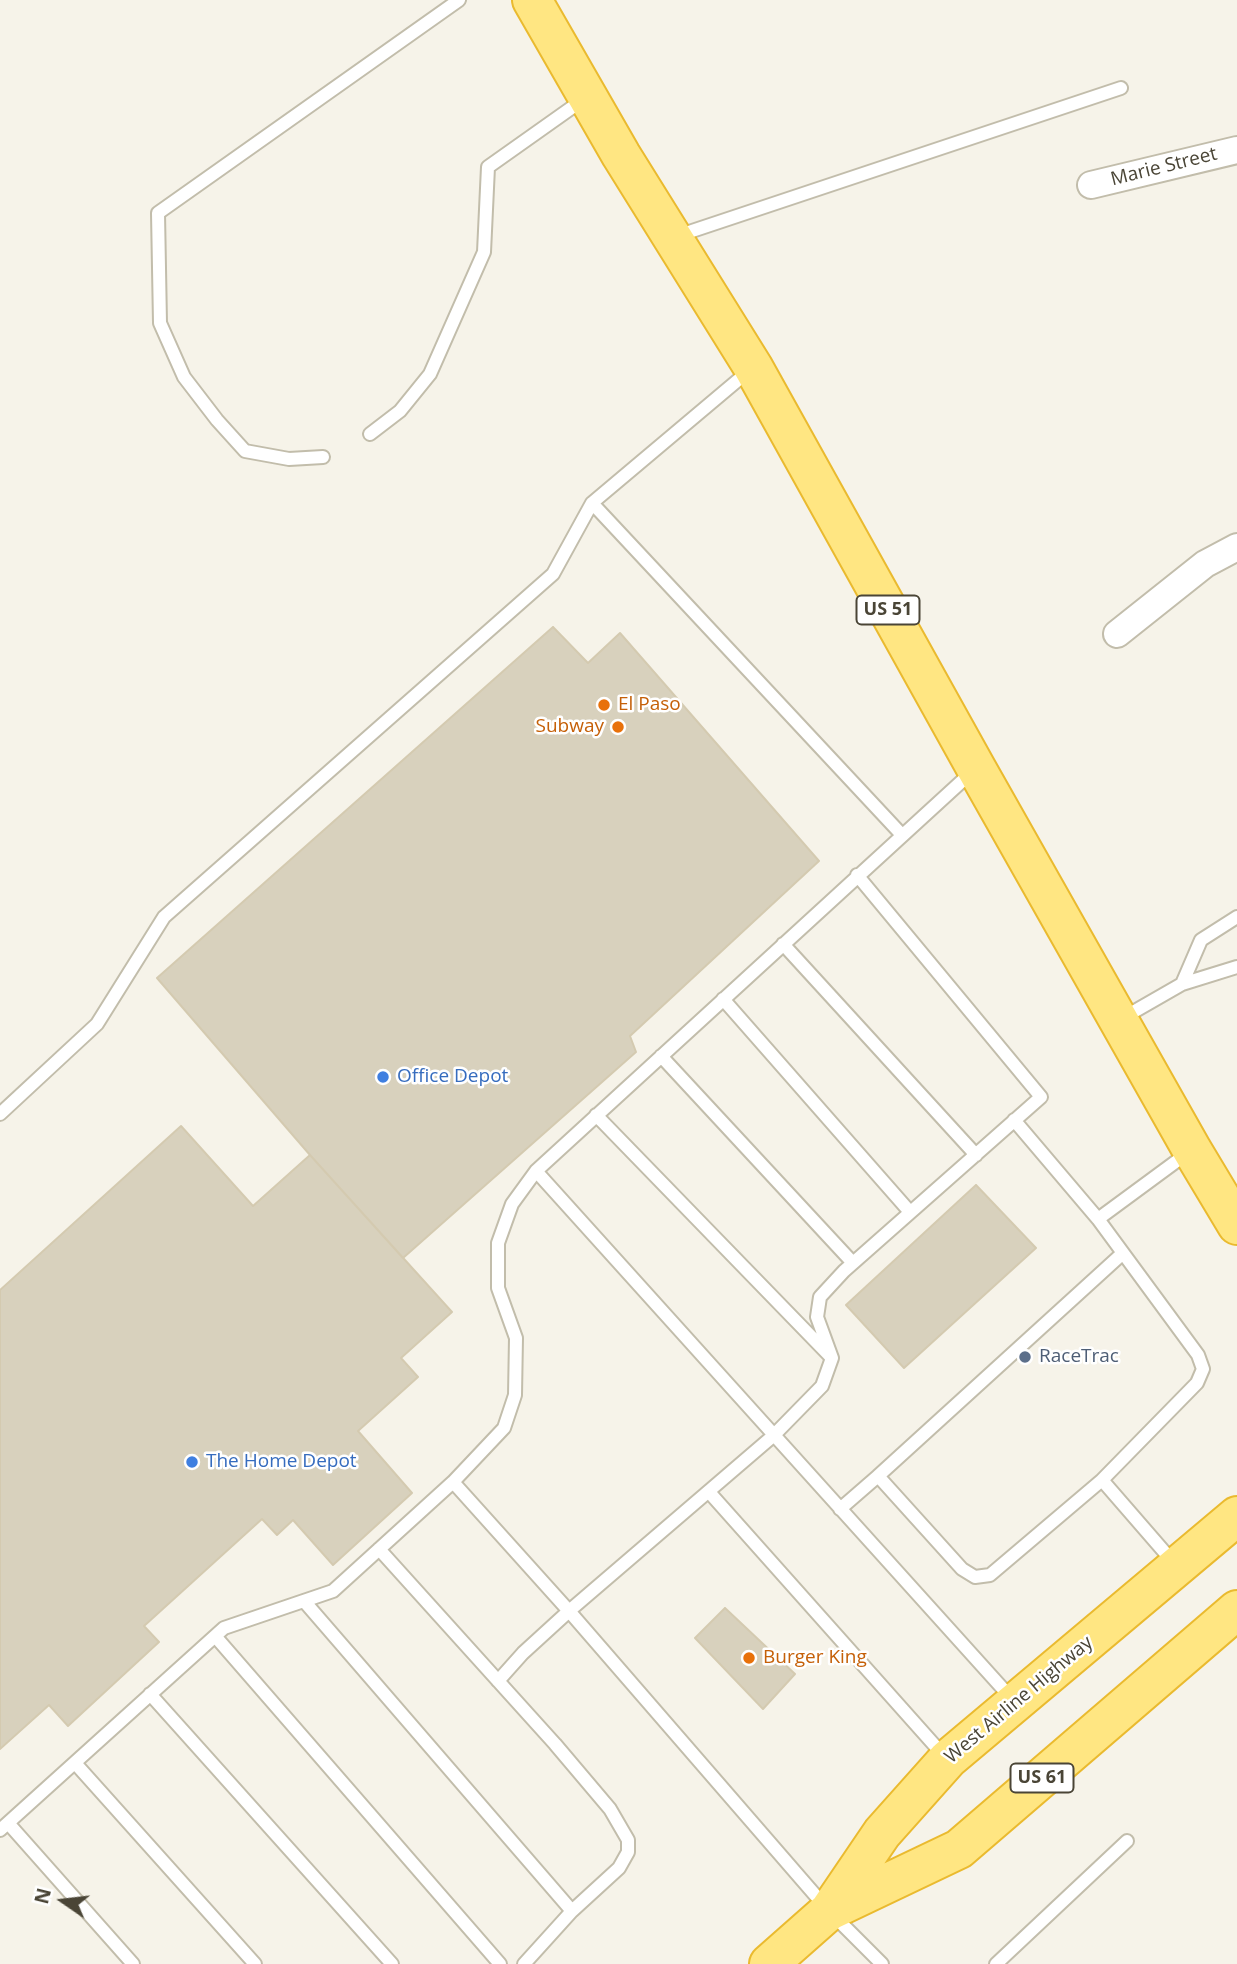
<!DOCTYPE html>
<html>
<head>
<meta charset="utf-8">
<style>
	body { margin:0 }
	#map { position:relative; width:1237px; height:1964px; overflow:hidden; background:#f6f3e9; font-family:"Open Sans",sans-serif }
	canvas { display:block }
	.north { position:absolute; left:28px; top:1866px; width:70px; height:70px; -webkit-text-stroke:5px #fff; paint-order:stroke; rotate:284deg; font-size:19px; font-weight:700; line-height:28px; text-align:center; color:#4a4536 }
	.north::after { content:''; display:block; margin:auto; width:24px; height:32px; background:#4a4536; clip-path:polygon(50% 0,100% 100%,50% 72%,0 100%) }
</style>
</head>
<body>
<div id="map">
<canvas width="1237" height="1964"></canvas>
<div class="north">N</div>
</div>
<script>
const context = document.querySelector('canvas').getContext('2d');
context.lineJoin = 'round';
function fill(path, color) { context.fillStyle = color; context.fill(path, 'evenodd'); }
const toPath = rows => new Path2D(rows.map(r => 'M' + r).join(''));
function stroke(path, color, width, dash) { context.strokeStyle = color; context.lineWidth = width; context.lineCap = dash ? 'butt' : 'round'; context.setLineDash(dash || []); context.stroke(path); }
function write(font, color, halo, rows, align = 'center') {
  context.font = font + ' "Open Sans",sans-serif'; context.lineWidth = 5; context.setLineDash([]); context.textBaseline = 'middle'; context.strokeStyle = halo; context.fillStyle = color; for (const [text, x, y, turn = 0] of rows) {
    context.save(); context.translate(x, y); context.rotate((+turn || 0) * Math.PI / 180); context.textAlign = isNaN(turn) ? turn : align; if (halo) context.strokeText(text, 0, 0); context.fillText(text, 0, 0); context.restore();
  }
}
const building = toPath([
	[553,627,588,663,620,633,819,861,630,1036,636,1052,403,1258,310,1155,157,978,553,627],
	[181,1126,253,1206,310,1155,452,1312,401,1358,418,1377,358,1431,412,1493,333,1565,293,1520,277,1535,262,1519,144,1626,159,1642,68,1726,49,1705,0,1749,0,1290,181,1126],
	[976,1185,1036,1248,904,1368,846,1305,976,1185],
	[725,1608,795,1674,763,1709,695,1638,725,1608]
]);
const service = toPath([
	[677,236,1121,88],
	[370,434,400,411,430,374,484,252,488,167,584,99],
	[323,457,289,459,245,451,217,420,184,377,160,323,158,213,459,0],
	[592,503,902,835],
	[783,944,976,1155],
	[1182,984,1237,967],
	[723,999,910,1212],
	[1121,1019,1182,984,1201,940,1237,917],
	[661,1056,853,1263],
	[0,1114,97,1024,164,917,553,574,592,503,750,370],
	[596,1115,830,1356],
	[1014,1120,1098,1219,1198,1355,1203,1369,1197,1383,1102,1480,1174,1563],
	[536,1171,1013,1700],
	[1098,1219,1189,1152],
	[1102,1480,990,1575,975,1577,962,1569,878,1476,1123,1253],
	[709,1492,945,1757],
	[840,1509,878,1476],
	[379,1549,555,1744,610,1809,628,1840,628,1852,619,1868,572,1911,524,1964],
	[304,1601,572,1911],
	[215,1636,500,1964],
	[498,1681,523,1653,569,1611,773,1436,822,1386,832,1358,817,1317,820,1297,844,1271,1041,1097,857,875],
	[150,1694,392,1964],
	[75,1763,255,1964],
	[8,1823,133,1964],
	[0,1830,224,1628,333,1591,453,1482],
	[882,1964,829,1911,569,1611,453,1482,504,1428,515,1395,516,1338,498,1288,498,1243,512,1204,536,1171,973,771],
	[996,1964,1127,1841]
]);
const minor = toPath([
	[1091,185,1237,150],
	[1117,634,1205,564,1237,547]
]);
const trunk = toPath([
	[532,0,621,155,753,367,976,768,1192,1150,1237,1225],
	[831,1910,959,1849,1237,1610],
	[769,1964,829,1911,882,1833,948,1759,1237,1516]
]);
const markers = [
	[604,705,7,"#e8710a"],
	[618,727,7,"#e8710a"],
	[383,1077,7,"#3f7fe0"],
	[1025,1357,7,"#5c6f8a"],
	[192,1462,7,"#3f7fe0"],
	[749,1658,7,"#e8710a"]
];
const shields = [
	[888,610,63],
	[1042,1778,63]
];
const shieldNames = [
	["US 51",888,610],
	["US 61",1042,1778]
];
const streetNames = [
	["Marie Street",1164,167,-14],
	["West Airline Highway",1019,1700,-40]
];
const foodNames = [
	["El Paso",618,705],
	["Subway",604,727,"right"],
	["Burger King",763,1658]
];
const shopNames = [
	["Office Depot",397,1077],
	["The Home Depot",206,1462]
];
const serviceNames = [
	["RaceTrac",1039,1357]
];
fill(building, '#d8d1bd');
stroke(building, '#d4cab0', 2);
stroke(service, '#c2bdab', 16);
stroke(minor, '#c2bdab', 30);
stroke(trunk, '#eaba2f', 42);
stroke(service, '#fff', 12);
stroke(minor, '#fff', 26);
stroke(trunk, '#ffe682', 38);
for (const [x, y, r, color] of markers) { const dot = new Path2D(); dot.arc(x, y, r, 0, 2 * Math.PI); context.fillStyle = color; context.fill(dot); stroke(dot, '#fff', 2.5); }
for (const [x, y, w] of shields) { const box = new Path2D(); box.roundRect(x - w / 2, y - 14.5, w, 29, 5); context.fillStyle = '#fff'; context.fill(box); stroke(box, '#4a4536', 2); }
write('bold 18px', '#4a4536', null, shieldNames);
write('19px', '#4a4536', '#fff', streetNames);
write('19px', '#c56008', '#fff', foodNames, 'left');
write('19px', '#366cbe', '#fff', shopNames, 'left');
write('19px', '#4e5e75', '#fff', serviceNames, 'left');
</script>
</body>
</html>
